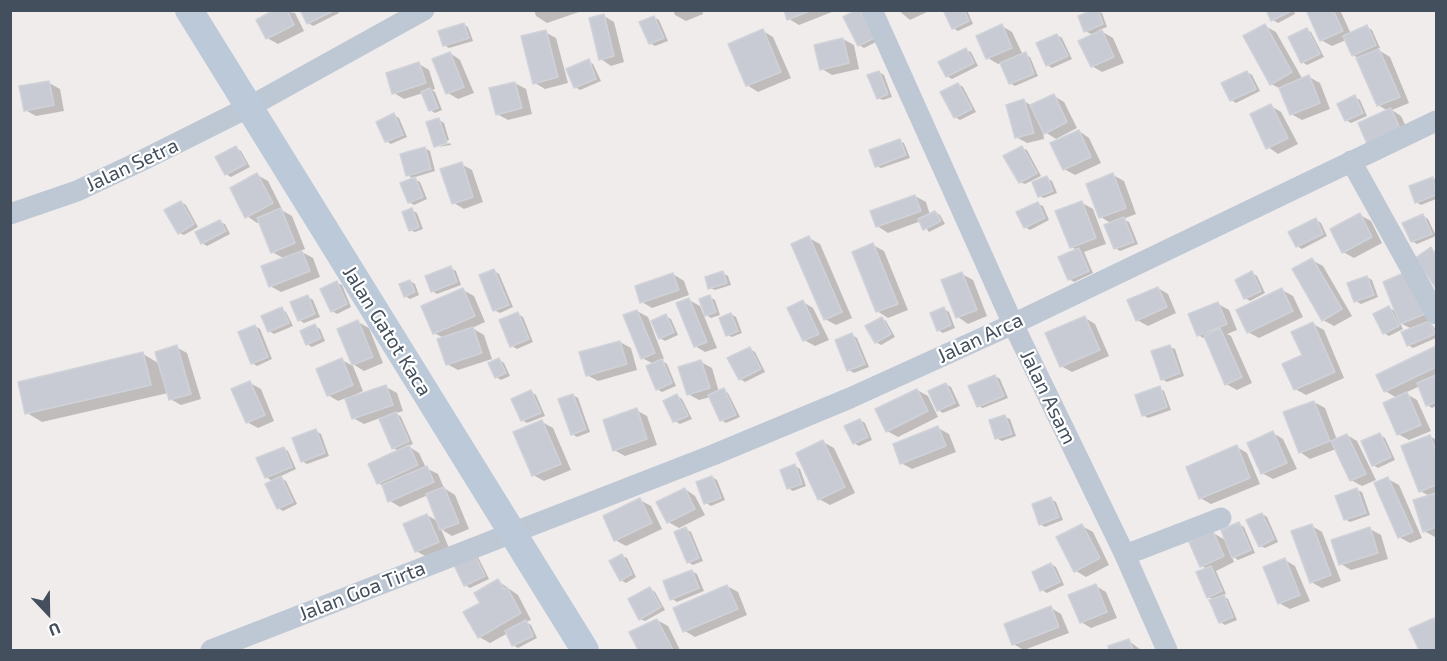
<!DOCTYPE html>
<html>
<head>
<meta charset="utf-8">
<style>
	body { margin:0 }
	#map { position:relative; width:1447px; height:661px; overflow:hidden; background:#f0ecec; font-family:"Exo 2",sans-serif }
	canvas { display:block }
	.frame { position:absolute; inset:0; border:12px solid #434f5c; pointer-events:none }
	.north { position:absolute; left:18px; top:583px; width:60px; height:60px; -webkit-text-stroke:4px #fff; paint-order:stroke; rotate:158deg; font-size:16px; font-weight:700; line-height:24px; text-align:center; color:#434f5c }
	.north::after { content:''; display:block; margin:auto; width:21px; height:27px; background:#434f5c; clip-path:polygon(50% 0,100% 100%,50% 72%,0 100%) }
</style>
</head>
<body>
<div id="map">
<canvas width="1447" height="661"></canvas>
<div class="frame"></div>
<div class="north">U</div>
</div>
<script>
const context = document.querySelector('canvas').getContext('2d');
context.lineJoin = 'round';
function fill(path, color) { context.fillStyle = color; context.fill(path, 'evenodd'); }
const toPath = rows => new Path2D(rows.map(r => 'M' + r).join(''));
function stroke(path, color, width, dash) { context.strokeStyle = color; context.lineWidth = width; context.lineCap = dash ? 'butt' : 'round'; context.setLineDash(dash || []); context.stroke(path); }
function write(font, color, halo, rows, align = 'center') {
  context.font = font + ' "Exo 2",sans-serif'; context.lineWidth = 4.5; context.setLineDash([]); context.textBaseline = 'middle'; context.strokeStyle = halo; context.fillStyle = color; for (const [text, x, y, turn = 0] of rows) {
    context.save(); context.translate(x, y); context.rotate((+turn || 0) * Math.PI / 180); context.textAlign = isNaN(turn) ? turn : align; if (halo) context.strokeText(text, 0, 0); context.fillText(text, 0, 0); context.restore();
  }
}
const shadow = toPath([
	[277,10,295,13,304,31,278,44,267,38],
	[302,10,338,10,339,13,313,26,308,23],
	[534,10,579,10,579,12,547,23,536,16],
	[673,10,702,10,703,14,686,21,675,15],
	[786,10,837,10,799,25,789,19],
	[860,10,864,13,878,41,864,48,859,45],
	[898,10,929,10,929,11,910,20],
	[945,10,967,10,973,24,958,31,953,28],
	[1268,10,1294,10,1295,14,1278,23,1273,20],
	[1308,10,1340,10,1351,34,1367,27,1372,30,1380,48,1377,49,1390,57,1409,103,1392,110,1401,116,1411,137,1380,151,1388,111,1378,105,1358,58,1353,55,1346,40,1332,46,1321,40],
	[1097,11,1102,13,1107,27,1099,30,1113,38,1124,63,1102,72,1092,66,1093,35,1085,31],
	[604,16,614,22,624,62,611,66,601,59],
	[654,17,659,20,668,41,655,46,650,43],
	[463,24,468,27,473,41,449,48,444,45],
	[1002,26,1012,32,1023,55,1030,57,1038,76,1015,86,1010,83,1002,63,998,64,988,58],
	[1265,26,1276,32,1303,80,1309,77,1320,83,1330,109,1302,120,1291,114,1281,89,1271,84],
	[1306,29,1311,32,1324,57,1307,65,1302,62],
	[763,31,773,37,791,78,758,92,747,85],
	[545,32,556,38,568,83,545,89,535,83],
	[1057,35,1062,38,1072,59,1052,68,1047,65],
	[843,39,854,45,859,69,832,75,822,69],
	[966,50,971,52,978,66,952,79,947,76],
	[450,53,460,60,474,93,458,99,448,93],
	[588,61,593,64,601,81,580,90,575,87],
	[419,64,429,70,435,89,432,90,435,92,442,110,435,113,430,110,423,93,404,99,394,93],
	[879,72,884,75,892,97,883,100,878,98],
	[1247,72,1252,75,1260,91,1236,103,1231,100],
	[49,83,60,89,64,111,36,116,25,110],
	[515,83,526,89,532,114,508,120,497,114],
	[958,84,963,87,976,112,960,120,955,117],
	[1054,96,1064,102,1077,128,1056,139,1045,132,1042,126,1044,139,1027,143,1016,137,1024,101,1032,106],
	[1355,97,1360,100,1367,116,1351,123,1346,120],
	[1271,106,1281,112,1298,144,1278,154,1268,147],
	[394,115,399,118,407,137,391,144,386,141],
	[439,120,444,123,449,140,437,144,437,147,435,146],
	[1079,131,1089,138,1101,163,1075,175,1064,169],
	[899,141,904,143,910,158,881,168,876,166],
	[450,143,451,145,438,147],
	[236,148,241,151,250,167,231,177,226,174],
	[425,148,430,151,435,171,412,178,420,182,427,199,414,205,409,202,414,179,407,175],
	[1022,148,1027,150,1041,176,1025,184,1020,182],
	[461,164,472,170,483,202,464,209,454,203],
	[257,175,268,181,283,211,292,216,305,249,300,251,313,258,320,277,281,292,270,286,285,259,272,252,260,221,257,223,247,216],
	[1113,175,1124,181,1136,214,1123,219,1129,222,1138,244,1120,251,1115,248,1112,224,1101,217],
	[1047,178,1052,181,1057,193,1044,198,1039,196],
	[1433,178,1436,180,1436,199,1421,205,1416,202],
	[915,196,926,202,930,215,935,212,940,215,945,224,929,232,921,221,888,233,877,226],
	[181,202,186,205,198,227,184,235,179,233],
	[1082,203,1093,209,1106,244,1084,252,1093,273,1074,282,1069,279,1077,250,1071,247],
	[1038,204,1043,206,1049,220,1030,230,1025,227],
	[412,210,417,213,423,229,415,232,410,230],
	[1360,215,1371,221,1382,243,1354,258,1343,252],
	[1423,216,1428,219,1436,236,1417,244,1412,241],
	[1316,220,1321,223,1327,236,1302,249,1297,246],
	[220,222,225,224,230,234,207,246,202,243],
	[809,238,820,244,852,318,836,325,825,319],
	[873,245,884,251,908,310,888,318,877,311],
	[1431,249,1436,252,1436,287,1417,259],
	[1312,260,1323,266,1352,316,1334,326,1323,320],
	[451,268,456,271,461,285,437,294,432,291],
	[494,271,499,274,513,307,500,313,494,310],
	[723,273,728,276,731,285,715,290,710,288],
	[1252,273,1257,276,1265,293,1250,301,1245,298],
	[1407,273,1430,322,1436,330,1436,338,1413,348,1408,345,1412,329,1400,323,1403,329,1389,336,1384,333,1389,308,1397,312],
	[673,274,684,281,689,295,652,308,642,302],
	[962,274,973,280,987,316,968,324,958,317,943,281],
	[1367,277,1372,280,1378,297,1361,304,1356,301],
	[410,281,415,284,419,295,410,299,405,296],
	[337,283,342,285,351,307,337,314,332,311],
	[1158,288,1168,294,1176,313,1148,326,1137,320],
	[463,290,474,296,485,322,472,328,484,335,492,359,458,370,447,364,444,338,434,333],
	[1282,290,1293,296,1303,317,1259,338,1248,332],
	[308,297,313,300,320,317,304,323,299,320],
	[710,297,715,300,720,315,711,318,705,314],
	[689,300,700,306,717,348,705,352,695,346],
	[803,302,813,308,829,340,815,346,804,340],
	[1218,304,1229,310,1237,330,1227,334,1231,336,1252,383,1237,390,1226,384,1207,340,1198,335],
	[281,309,286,312,293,326,274,334,269,331],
	[944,309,949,312,955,328,943,333,938,330],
	[637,311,648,317,664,359,661,360,667,364,676,386,662,392,657,389,654,364,642,358],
	[518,314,523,317,533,342,517,349,512,346],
	[731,314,736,317,742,333,732,337,727,335],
	[666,316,671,319,678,335,665,341,660,338],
	[882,318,886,321,895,337,881,345,876,342],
	[1085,318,1095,324,1109,356,1072,372,1061,366],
	[358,322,369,328,383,363,364,371,353,364],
	[1313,324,1324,330,1344,378,1306,395,1295,389],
	[255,326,260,329,272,359,257,366,252,363],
	[315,326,320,329,325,341,312,347,307,344],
	[852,335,857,338,869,367,854,373,849,370],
	[620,342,631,348,637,370,598,381,587,375],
	[176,347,187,353,201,399,181,405,170,399,168,393,42,422,27,413,143,354,160,364],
	[1170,347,1175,349,1184,376,1167,382,1162,379],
	[1436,347,1436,406,1432,408,1427,405,1420,386,1405,393,1417,400,1431,431,1409,440,1398,434,1397,398,1385,391,1378,376],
	[750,349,755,352,765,372,745,382,740,379],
	[342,360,353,366,363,391,352,396,353,398,386,387,397,393,403,411,396,413,401,417,413,444,408,446,419,453,426,468,438,474,444,488,455,495,469,529,452,536,441,529,449,548,427,557,416,551,427,515,439,522,428,495,400,507,390,501,383,486,378,483,399,451,393,448,380,418,364,424,353,418,346,398,338,401,328,395],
	[499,360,504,363,510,376,501,380,496,377],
	[701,362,712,368,719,392,723,390,728,393,740,417,726,423,721,420,710,397,699,400,688,394],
	[995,376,1000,379,1008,398,983,408,978,406],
	[250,383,261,389,274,421,258,428,247,422],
	[946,384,951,387,960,406,943,413,938,410],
	[1159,388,1164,391,1171,410,1148,418,1143,415],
	[917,390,928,396,938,417,898,437,887,431],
	[531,392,536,395,545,416,527,423,522,420],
	[573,395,578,398,590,432,577,437,572,434],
	[677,396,682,399,692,419,680,424,675,421],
	[1314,402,1325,408,1337,440,1347,435,1357,441,1376,480,1362,486,1351,480,1336,449,1310,459,1300,452],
	[636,410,647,416,657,445,625,456,614,450],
	[1005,417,1010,419,1016,436,1002,441,996,438],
	[860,420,865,423,872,440,859,446,854,443],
	[542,422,553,428,571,470,544,481,533,475],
	[938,428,949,434,956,452,912,469,901,463],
	[316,431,321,434,329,456,307,464,302,461],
	[1273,433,1283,439,1297,469,1273,479,1262,473],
	[1380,435,1385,438,1395,460,1378,468,1373,465],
	[1430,436,1436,440,1435,537,1424,531,1430,496,1420,491],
	[823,442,834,448,855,493,830,505,819,499],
	[1237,447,1247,453,1260,484,1211,504,1200,498],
	[283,448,288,451,296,469,279,477,286,481,297,504,283,511,278,508,274,482,266,477],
	[795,466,800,469,806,486,793,491,788,488],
	[712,477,717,480,725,500,711,506,706,503],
	[1388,479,1399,485,1422,538,1410,543,1399,537],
	[685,489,695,496,705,515,679,528,668,522],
	[1357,490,1362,492,1370,515,1350,522,1345,519],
	[1051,499,1056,502,1063,520,1045,527,1040,524],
	[640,500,651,506,662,529,626,546,615,540],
	[1262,514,1267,517,1278,542,1265,548,1260,546],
	[1239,524,1244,527,1255,553,1238,560,1231,555,1234,562,1216,571,1226,594,1222,595,1228,599,1237,620,1225,625,1220,622,1214,600,1208,597,1207,569,1202,566,1213,533,1227,541],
	[1082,526,1093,532,1109,565,1086,577,1076,571],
	[1312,526,1322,532,1341,581,1322,588,1311,582],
	[686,529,691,532,703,561,693,565,688,562],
	[1370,529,1381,535,1388,559,1351,570,1341,564],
	[622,556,627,558,636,577,626,583,621,580],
	[478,557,489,579,470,588,465,585,455,563],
	[1285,560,1295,566,1310,601,1290,609,1279,603],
	[1051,564,1056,567,1064,585,1047,593,1042,590],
	[692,571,697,574,704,591,677,602,672,599],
	[498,581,518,595,531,620,526,622,531,625,537,638,518,648,513,645,508,633,490,643,479,637,482,603],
	[727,586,738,592,747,615,695,637,685,631],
	[1096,586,1106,592,1117,618,1091,628,1081,622],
	[650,589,655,592,665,610,645,621,640,619],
	[1051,608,1061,614,1069,633,1024,650,1013,644],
	[1434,619,1436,621,1436,650,1421,650,1411,630],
	[657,620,668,626,680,650,640,650,631,633],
	[1129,641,1141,650,1111,650,1110,647]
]);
const building = toPath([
	[274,10,287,10,294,25,266,39,256,20,274,10],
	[300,10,335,10,307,24,300,10],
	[784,10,812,10,787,20,784,10],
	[856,10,860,10,874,38,858,46,843,17,856,10],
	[943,10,964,10,969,21,952,29,943,10],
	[1093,10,1098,10,1103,24,1084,32,1078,16,1093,10],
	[1266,10,1291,10,1291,11,1271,21,1266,10],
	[1306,10,1333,10,1343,31,1320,41,1306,10],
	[604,14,614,56,599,60,589,18,604,14],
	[654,16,664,38,649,44,639,22,654,16],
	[464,23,469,38,443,46,438,31,464,23],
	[1002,24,1012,48,986,59,976,36,1002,24],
	[1265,24,1292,72,1270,85,1243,36,1265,24],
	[1367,25,1376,45,1352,56,1343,36,1367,25],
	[1307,28,1320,54,1301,63,1288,37,1307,28],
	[763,29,781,72,746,86,728,44,763,29],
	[546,30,558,77,533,84,521,36,546,30],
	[1102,30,1114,57,1091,67,1078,41,1102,30],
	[1057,34,1068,56,1046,66,1036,43,1057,34],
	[843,38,849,63,820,70,814,45,843,38],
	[966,48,974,63,946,77,938,62,966,48],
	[1379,49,1400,97,1377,106,1356,58,1379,49],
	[450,52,464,87,446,94,432,59,450,52],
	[1026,52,1034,74,1009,84,1000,63,1026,52],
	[589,59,596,79,574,88,566,69,589,59],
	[419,62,426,83,392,94,386,73,419,62],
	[879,71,888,94,877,99,867,75,879,71],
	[1247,71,1256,89,1230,101,1221,83,1247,71],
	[1309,75,1320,103,1290,115,1279,88,1309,75],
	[49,81,54,105,24,111,19,86,49,81],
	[515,82,522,108,496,115,489,88,515,82],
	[958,83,972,109,954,118,940,92,958,83],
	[430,88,438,108,429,111,421,92,430,88],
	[1054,94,1067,122,1044,134,1030,105,1054,94],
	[1355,95,1363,113,1345,121,1337,104,1355,95],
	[1024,99,1034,133,1015,138,1006,105,1024,99],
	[1271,104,1288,138,1266,149,1250,114,1271,104],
	[1391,108,1401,131,1368,146,1358,123,1391,108],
	[394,113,403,135,385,142,376,122,394,113],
	[439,118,447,143,434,147,426,122,439,118],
	[1079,130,1091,157,1063,170,1050,143,1079,130],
	[900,139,906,155,875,167,869,150,900,139],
	[236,146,246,164,225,175,215,157,236,146],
	[1022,146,1037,173,1019,183,1003,156,1022,146],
	[425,147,431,169,406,176,400,154,425,147],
	[462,162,473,197,452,204,440,169,462,162],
	[257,173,273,203,245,218,230,188,257,173],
	[1113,173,1126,208,1099,218,1086,184,1113,173],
	[1047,176,1053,191,1038,197,1032,182,1047,176],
	[415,177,423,197,408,203,400,183,415,177],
	[1433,177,1436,195,1415,203,1409,186,1433,177],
	[915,195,921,211,876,227,870,211,915,195],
	[181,201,194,224,178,234,164,210,181,201],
	[1082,201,1096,238,1070,248,1055,211,1082,201],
	[1038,202,1045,218,1024,228,1016,212,1038,202],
	[281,208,295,243,271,253,257,218,281,208],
	[412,208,419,227,409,231,402,212,412,208],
	[935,211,941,221,923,230,918,219,935,211],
	[1360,213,1372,237,1342,253,1330,229,1360,213],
	[1423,214,1432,234,1411,242,1402,223,1423,214],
	[1124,217,1134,242,1114,249,1104,225,1124,217],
	[1316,218,1323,234,1296,247,1288,232,1316,218],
	[220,220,226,231,201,244,195,232,220,220],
	[809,236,842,312,824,320,791,244,809,236],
	[873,243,898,304,876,312,852,252,873,243],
	[1431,247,1436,256,1436,288,1415,258,1431,247],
	[1079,248,1089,271,1068,280,1058,257,1079,248],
	[302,251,310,271,269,287,261,266,302,251],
	[1312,258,1342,309,1322,321,1292,269,1312,258],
	[451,266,457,282,431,292,425,276,451,266],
	[494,269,509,305,493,311,479,275,494,269],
	[723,271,727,283,708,289,705,277,723,271],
	[1252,271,1261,291,1244,299,1235,280,1252,271],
	[1408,271,1425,314,1400,324,1383,282,1408,271],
	[962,272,977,310,956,318,941,280,962,272],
	[673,273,679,290,640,303,635,286,673,273],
	[1367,276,1374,295,1354,302,1347,283,1367,276],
	[410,280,415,292,404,297,399,284,410,280],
	[337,281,347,304,331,312,320,289,337,281],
	[1158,287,1167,307,1136,321,1127,300,1158,287],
	[463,288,475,316,433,334,421,306,463,288],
	[1282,288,1293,311,1247,333,1236,310,1282,288],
	[308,295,315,314,298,321,290,302,308,295],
	[710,295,716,312,705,316,699,299,710,295],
	[689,298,707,342,694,347,676,303,689,298],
	[803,300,819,334,803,341,787,308,803,300],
	[1218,302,1227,324,1197,336,1188,314,1218,302],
	[1389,306,1399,326,1383,334,1373,314,1389,306],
	[282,307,289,323,268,332,261,316,282,307],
	[944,307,951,325,937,331,930,313,944,307],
	[637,310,655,353,641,359,623,315,637,310],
	[518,312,529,339,510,347,499,320,518,312],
	[731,313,738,331,726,336,719,318,731,313],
	[666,314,674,332,659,339,651,321,666,314],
	[1085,316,1100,350,1060,367,1045,333,1085,316],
	[882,317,891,334,875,343,865,326,882,317],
	[358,320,373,357,352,365,337,329,358,320],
	[1430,321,1435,334,1407,346,1401,332,1430,321],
	[1313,322,1335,372,1294,390,1282,364,1302,355,1291,332,1313,322],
	[315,324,321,338,306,345,300,331,315,324],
	[255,325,268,357,251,364,238,332,255,325],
	[473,327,482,353,446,365,437,339,473,327],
	[1220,328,1242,377,1225,385,1204,336,1220,328],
	[852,333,865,364,847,371,835,340,852,333],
	[620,341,627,364,586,376,579,352,620,341],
	[177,345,191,394,169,400,155,352,177,345],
	[1170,345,1180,373,1161,380,1151,351,1170,345],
	[1436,346,1436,367,1384,392,1376,375,1436,346],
	[750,347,761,369,739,380,727,358,750,347],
	[143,352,151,385,25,414,18,382,143,352],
	[342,358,353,385,327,396,316,369,342,358],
	[499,358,506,373,495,378,488,363,499,358],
	[662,359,672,383,656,390,646,366,662,359],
	[701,360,710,388,687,395,678,367,701,360],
	[995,375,1004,396,977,407,968,386,995,375],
	[1436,375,1436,402,1426,406,1417,383,1436,375],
	[250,381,265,415,246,423,231,389,250,381],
	[946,383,955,403,937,411,928,391,946,383],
	[386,385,393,405,352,419,345,399,386,385],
	[1160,386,1167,407,1142,416,1135,395,1160,386],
	[724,388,736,415,720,421,708,395,724,388],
	[917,389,928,411,886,432,875,409,917,389],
	[531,390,541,413,521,421,511,399,531,390],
	[1407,392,1421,425,1397,435,1383,403,1407,392],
	[573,394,586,429,571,435,558,399,573,394],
	[677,394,688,416,673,422,663,401,677,394],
	[1314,401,1330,441,1299,453,1283,412,1314,401],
	[637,408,647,439,613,451,603,420,637,408],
	[396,412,409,441,392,449,379,419,396,412],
	[1005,415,1012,434,995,439,989,420,1005,415],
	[860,419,868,437,853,444,844,426,860,419],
	[542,420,561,464,532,476,513,432,542,420],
	[938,426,946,446,900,464,893,444,938,426],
	[316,429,325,453,301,462,292,438,316,429],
	[1273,431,1287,463,1261,474,1247,443,1273,431],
	[1380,433,1391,457,1372,466,1361,441,1380,433],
	[1347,434,1366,474,1350,481,1331,441,1347,434],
	[1430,435,1436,451,1436,485,1419,492,1401,446,1430,435],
	[823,440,845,487,818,500,796,453,823,440],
	[409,445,418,465,377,484,368,464,409,445],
	[1237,445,1250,478,1199,499,1186,467,1237,445],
	[284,447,292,467,265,478,256,458,284,447],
	[795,464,802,484,787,489,780,470,795,464],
	[427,466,434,482,388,502,382,485,427,466],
	[281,476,293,502,277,509,265,484,281,476],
	[712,476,721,498,704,504,696,482,712,476],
	[1388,477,1413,532,1398,538,1374,483,1388,477],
	[444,487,459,523,440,530,426,494,444,487],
	[685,488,695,509,667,523,656,502,685,488],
	[1357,488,1366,513,1344,520,1335,496,1357,488],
	[1436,493,1436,527,1423,532,1413,500,1436,493],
	[1051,497,1059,517,1039,525,1032,504,1051,497],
	[640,498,652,523,614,541,603,516,640,498],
	[1262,513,1274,539,1259,547,1246,520,1262,513],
	[427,514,439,542,415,552,403,524,427,514],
	[1239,522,1251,550,1232,558,1221,530,1239,522],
	[1082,524,1100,558,1074,572,1056,537,1082,524],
	[1312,524,1331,575,1310,583,1291,531,1312,524],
	[686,527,699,558,687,563,674,532,686,527],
	[1370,527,1378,553,1339,565,1331,540,1370,527],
	[1213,531,1224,556,1200,567,1189,542,1213,531],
	[474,553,485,576,464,586,453,563,474,553],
	[622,554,632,574,620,581,609,561,622,554],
	[1285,558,1300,595,1278,604,1263,567,1285,558],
	[1051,563,1060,582,1040,591,1032,572,1051,563],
	[1211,566,1222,591,1207,598,1196,572,1211,566],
	[692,570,699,588,670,600,663,581,692,570],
	[498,579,504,589,507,587,521,613,478,638,463,612,480,603,474,593,498,579],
	[1096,584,1107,612,1080,623,1068,595,1096,584],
	[727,585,738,609,683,632,673,608,727,585],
	[650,587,661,607,639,620,628,599,650,587],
	[1224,595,1233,617,1219,623,1209,600,1224,595],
	[1051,606,1059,627,1012,645,1004,624,1051,606],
	[1434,618,1436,623,1436,650,1419,650,1409,629,1434,618],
	[657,619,673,650,638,650,629,632,657,619],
	[526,620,533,636,512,646,505,631,526,620],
	[1129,639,1133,650,1109,650,1108,646,1129,639]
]);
const street = toPath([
	[872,10,1013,324,1125,555,1167,650],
	[1351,161,1436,314],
	[10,214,77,191,143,160,249,107,424,10],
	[1125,555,1221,518],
	[211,650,713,455,850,398,1013,324,1436,121]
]);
const secondary = toPath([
	[189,10,585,650]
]);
const streetNames = [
	["Jalan Setra",132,165,-25],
	["Jalan Gatot Kaca",387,331,58],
	["Jalan Arca",980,338,-25],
	["Jalan Asam",1048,397,64],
	["Jalan Goa Tirta",362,591,-21]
];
fill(shadow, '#0003');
fill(building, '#c8cbd3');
stroke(building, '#d0d2d9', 1.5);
stroke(street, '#bec8d4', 21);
stroke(secondary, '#bcc9d8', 28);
write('20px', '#434f5c', '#fff', streetNames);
</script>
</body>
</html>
